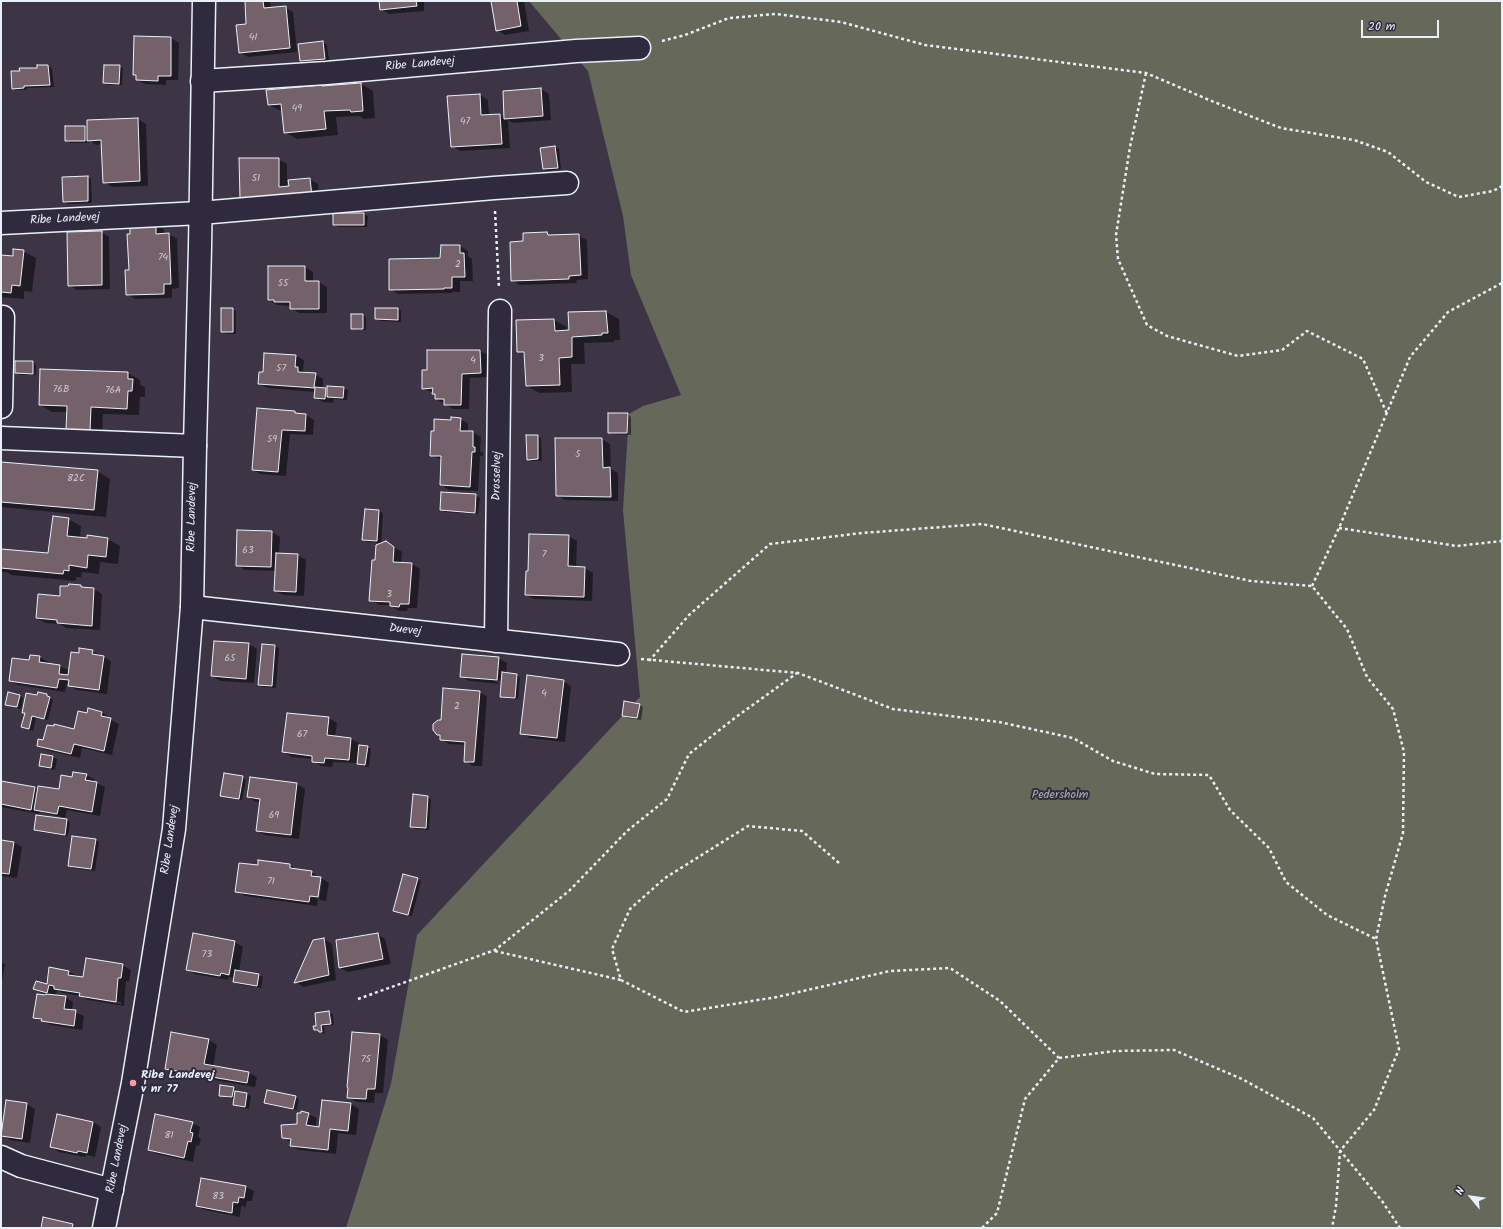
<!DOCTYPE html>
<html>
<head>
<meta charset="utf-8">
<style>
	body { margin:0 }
	#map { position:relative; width:1503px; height:1229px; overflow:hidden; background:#3d3546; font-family:Kalam,sans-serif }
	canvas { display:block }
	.frame { position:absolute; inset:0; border:2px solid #e8f1f8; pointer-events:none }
	.north { position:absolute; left:1451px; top:1177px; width:40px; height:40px; -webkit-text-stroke:3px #2f2a3d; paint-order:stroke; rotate:299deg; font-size:11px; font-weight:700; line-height:16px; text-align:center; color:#e8f1f8 }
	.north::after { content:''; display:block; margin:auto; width:14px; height:18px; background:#e8f1f8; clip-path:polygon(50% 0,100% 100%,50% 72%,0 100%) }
	.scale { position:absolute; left:1361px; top:20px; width:78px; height:18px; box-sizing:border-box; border:2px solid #e8f1f8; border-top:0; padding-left:5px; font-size:12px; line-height:14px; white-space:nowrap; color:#e8f1f8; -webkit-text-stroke:3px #2f2a3d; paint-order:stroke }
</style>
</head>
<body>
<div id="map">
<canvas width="1503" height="1229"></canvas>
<div class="frame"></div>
<div class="north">N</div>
<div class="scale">20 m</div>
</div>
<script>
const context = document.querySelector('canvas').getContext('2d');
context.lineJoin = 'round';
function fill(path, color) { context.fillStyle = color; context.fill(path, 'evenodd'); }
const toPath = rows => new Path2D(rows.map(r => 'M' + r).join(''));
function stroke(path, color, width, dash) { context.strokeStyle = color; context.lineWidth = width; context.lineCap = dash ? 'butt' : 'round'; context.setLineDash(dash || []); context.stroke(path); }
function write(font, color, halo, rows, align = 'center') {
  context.font = font + ' Kalam,sans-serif'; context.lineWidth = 4; context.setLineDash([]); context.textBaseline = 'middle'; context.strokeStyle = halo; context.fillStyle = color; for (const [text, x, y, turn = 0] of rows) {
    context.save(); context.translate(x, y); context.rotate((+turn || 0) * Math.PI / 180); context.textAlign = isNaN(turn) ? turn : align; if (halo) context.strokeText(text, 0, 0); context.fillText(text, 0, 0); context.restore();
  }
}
const green = toPath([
	[529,1,1502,1,1502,1228,346,1228,391,1084,417,935,640,697,623,510,629,414,643,406,681,395,631,275,623,216,588,71]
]);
const shadow = toPath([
	[246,1,270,1,271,8,285,7,293,12,297,52,248,57,240,52,247,25],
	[380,1,424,1,424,11,389,14,381,9],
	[492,1,524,1,529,31,505,35,497,30],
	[171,38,179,43,178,80,166,80,166,85,145,84,137,80,137,76,134,74],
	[323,42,327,45,329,61,304,63,301,61],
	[38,66,48,66,52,68,54,87,27,88,27,90,16,90,13,88,38,69],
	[119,66,123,68,122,85,108,85,104,83],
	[361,84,373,91,375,118,364,119,360,116,336,117,338,135,297,139,285,132,283,112,269,105,321,86,324,87],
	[541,89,549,94,551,120,513,123,508,120,510,148,460,151,452,146,480,95,488,100,489,116,500,115,505,118,504,92],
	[138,119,146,124,148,186,112,187,104,182,103,144,96,145,89,140,89,143,70,143,66,141,85,127,88,129],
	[555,147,559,149,561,169,547,171,543,169],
	[278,159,287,164,287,187,309,179,318,184,319,201,249,202,241,198],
	[87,177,91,179,92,203,68,204,64,202],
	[364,214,368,216,367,227,338,227,334,225],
	[156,225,164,229,164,234,169,234,177,239,179,288,172,289,172,298,135,299,127,294,130,271],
	[101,232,109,237,110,289,77,290,69,285],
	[547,233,552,236,579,236,587,240,588,279,576,280,577,283,520,285,512,280,524,242],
	[442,246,460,246,468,251,468,256,472,259,473,281,460,281,460,292,452,292,452,293,398,294,390,289,441,259],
	[23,251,36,258,32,292,24,291,24,299,1,297,1,256,14,257],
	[305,267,313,272,313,282,319,282,327,287,327,313,299,313,291,308,291,306,277,305,269,300],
	[232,309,236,311,236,334,226,334,222,332],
	[398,309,401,311,401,322,380,321,376,319],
	[606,312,619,319,620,340,614,340,614,342,584,343,585,364,571,364,572,392,539,393,527,386,525,355,518,351,517,321,554,320,567,327,567,331,570,331,569,313],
	[363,315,366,317,366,330,355,330,352,328],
	[428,351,480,351,488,355,489,377,470,378,469,409,453,409,436,399,436,395,433,393,423,388,428,371],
	[296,356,304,360,303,371,315,374,323,379,323,389,328,390,344,388,348,390,347,400,334,399,333,403,323,402,315,397,316,392,268,388,259,384,264,373],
	[32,362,36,364,36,375,20,375,16,373],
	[128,373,140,380,140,385,145,387,145,397,140,397,139,415,103,414,102,437,80,436,68,412,52,412,40,405],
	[258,409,295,412,299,415,306,415,314,420,313,435,290,434,286,476,261,474,253,470],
	[628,414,631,417,631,435,612,434,609,432],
	[460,419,468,423,468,432,473,432,481,437,480,451,483,453,483,456,480,456,478,491,449,490,441,485,442,460,431,455,435,432,452,421],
	[538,436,541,438,542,461,531,461,528,459],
	[556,439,602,439,610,444,611,469,618,473,618,501,565,500,557,495],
	[1,463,97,471,110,479,106,517,1,507],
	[476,495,480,498,478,514,444,512,441,510],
	[365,510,379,511,383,513,381,543,367,542,363,540],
	[68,519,81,526,80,538,108,539,120,546,118,564,100,562,99,574,82,572,81,577,76,577,76,581,11,575,7,572,1,572,1,550,49,554],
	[238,531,272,532,280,537,279,554,298,555,306,560,304,596,284,595,275,591,276,571,245,570,237,565],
	[569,536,577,541,576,568,585,568,593,573,592,601,534,599,526,595,529,572],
	[394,547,402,552,401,564,412,564,420,569,417,608,408,608,407,611,399,611,390,605,379,605,371,600,376,561],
	[70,585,94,589,102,594,100,630,66,628,60,624,45,623,37,618,61,597,69,587],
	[249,644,257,649,254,683,220,681,212,676],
	[262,645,275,646,279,648,276,688,263,687,259,685],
	[92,651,111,661,107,694,77,690,69,686,69,684,67,683,65,692,18,685,10,681,30,661,40,657,48,662,47,664,60,666,70,671,79,654],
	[499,658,507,663,506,674,516,675,520,677,518,699,504,698,501,696,502,682,493,677,492,679,501,684,469,681,461,676],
	[563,681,571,686,565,742,530,738,521,733],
	[479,692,487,696,482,766,473,766,465,761,466,745,449,744,441,739,441,736,437,734,441,721],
	[47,695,53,700,48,720,36,718,33,731,23,727,26,714,23,712,38,696],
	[20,696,23,698,21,709,6,704],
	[640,705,643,707,641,720,627,718,623,715],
	[101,712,110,717,109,719,119,724,112,755,82,748,80,758,46,750,38,746,44,741,55,727,75,730,88,714],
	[329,718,337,723,335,737,351,739,359,743,359,746,368,747,371,749,369,767,362,766,357,763,333,762,332,767,321,766,313,761,313,759,292,757,283,752],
	[42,755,53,757,57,759,55,770,44,768,40,766],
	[86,775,94,779,94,782,105,787,100,816,67,810,65,818,40,812,39,814,1,807,1,782,35,788,38,790,60,790,73,779],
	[242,777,246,780,242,800,224,797,221,795],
	[251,778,297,784,305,789,299,839,265,835,257,831,261,802,256,802,248,797],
	[427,797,431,799,429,830,415,829,411,827],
	[67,820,70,822,68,836,39,832,35,830],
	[96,840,99,842,95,871,73,868,69,866],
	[1,841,14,842,22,847,17,878,1,876],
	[290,865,298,870,311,872,329,883,326,901,319,900,322,880,320,880,317,906,245,896,237,891,258,866],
	[418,879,421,881,412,916,394,911],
	[193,934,235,942,243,947,239,971,259,975,263,977,261,988,237,984,234,982,234,978,229,977,228,980,195,974,187,969],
	[377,934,385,939,391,964,348,972,340,968],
	[324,939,332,944,336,980,303,987,296,982,313,941],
	[1,962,5,964,2,981,1,981],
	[122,965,131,970,129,982,126,981,124,1006,88,1000,81,996,63,993,57,990,56,996,65,997,73,1002,72,1011,84,1016,82,1030,51,1025,34,1017,47,995,34,989,48,985,69,972,83,978],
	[84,996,121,1002,121,1004,87,998],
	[329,1012,333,1015,334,1025,324,1026,325,1034,315,1030],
	[380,1035,388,1040,383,1093,375,1093,374,1103,357,1102,348,1097],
	[209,1040,217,1045,213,1067,249,1073,257,1077,255,1087,174,1073,166,1069],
	[233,1088,237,1090,237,1093,247,1094,251,1096,249,1109,238,1107,234,1105,235,1099,224,1097,220,1095],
	[295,1097,299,1099,297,1110,269,1105,265,1103],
	[323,1101,351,1104,359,1109,356,1135,338,1133,336,1154,299,1150,291,1146,292,1143,283,1137,308,1114,317,1118,315,1128,320,1129],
	[27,1104,35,1109,30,1143,10,1140,2,1135],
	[93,1122,101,1127,95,1157,86,1155,85,1157,59,1152,51,1147],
	[192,1123,200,1127,198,1137,201,1138,199,1146,196,1145,193,1162,157,1154,149,1150],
	[246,1187,254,1191,252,1201,247,1201,246,1207,241,1206,240,1217,205,1210,197,1206]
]);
const building = toPath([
	[245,1,263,1,264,8,286,6,290,48,239,53,236,25,246,24,245,1],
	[379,1,416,1,417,6,380,10,379,1],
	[491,1,517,1,521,26,496,31,491,1],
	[134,36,171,37,171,76,158,76,158,81,136,80,136,75,133,75,134,36],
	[323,41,325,59,300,61,298,44,323,41],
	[37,65,48,65,50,85,24,86,24,88,12,89,11,71,20,71,19,68,37,68,37,65],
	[104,65,120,65,119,84,103,83,104,65],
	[361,83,363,111,351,112,350,110,324,111,326,129,284,133,281,104,268,105,266,90,322,85,322,86,361,83],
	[541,88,543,116,504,119,503,91,541,88],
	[480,94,481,115,500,114,502,144,451,147,447,96,480,94],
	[138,118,140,181,103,183,101,140,87,141,87,120,138,118],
	[65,126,85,126,85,141,65,141,65,126],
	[555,146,558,168,543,169,540,148,555,146],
	[239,158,279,158,279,187,289,186,288,180,310,178,312,197,240,198,239,158],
	[88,176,88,201,63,202,62,177,88,176],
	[333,213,364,213,364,225,333,225,333,213],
	[156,224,156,234,169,233,171,284,164,284,164,294,126,295,125,270,129,270,127,234,130,234,130,225,156,224],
	[102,231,102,285,68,286,67,232,102,231],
	[547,232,548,235,579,234,581,275,569,276,569,279,511,281,510,242,523,241,523,233,547,232],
	[441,245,460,245,460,253,464,253,465,277,452,277,452,288,444,288,444,289,389,290,389,259,440,258,441,245],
	[13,249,24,250,20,286,12,285,11,293,1,292,1,255,13,256,13,249],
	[268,266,305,266,305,281,319,281,319,309,290,309,290,302,274,302,274,300,268,300,268,266],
	[221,308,233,308,233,332,221,332,221,308],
	[375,308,398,308,398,320,375,319,375,308],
	[606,311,608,333,602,333,602,335,572,337,572,357,559,358,560,385,526,386,524,352,517,352,516,320,554,319,555,331,569,330,568,312,606,311],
	[351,314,363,314,363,329,351,329,351,314],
	[427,350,480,350,481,373,462,374,461,405,444,405,444,399,435,399,435,394,432,394,433,388,422,389,422,370,427,370,427,350],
	[264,353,296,355,295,367,298,367,298,372,316,373,314,387,326,388,325,399,314,398,315,388,258,384,259,372,263,372,264,353],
	[15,361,33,361,33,374,15,373,15,361],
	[40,369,128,372,128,379,133,379,132,391,128,391,127,409,91,407,90,431,66,430,67,406,39,405,40,369],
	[327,386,344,387,343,398,327,397,327,386],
	[257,408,295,411,295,413,306,414,305,431,282,430,278,472,252,470,257,408],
	[608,413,628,413,627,433,608,433,608,413],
	[451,417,461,418,460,431,473,431,473,447,475,447,475,452,472,452,470,487,440,485,441,456,430,456,431,431,434,431,434,419,451,420,451,417],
	[526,435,538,435,538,459,527,460,526,435],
	[555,438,602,438,603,468,610,467,611,497,556,496,555,438],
	[1,462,98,470,94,510,1,502,1,462],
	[441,492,476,494,475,513,440,510,441,492],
	[365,509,379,510,377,541,362,540,365,509],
	[53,516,69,518,67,536,87,538,87,535,108,538,106,557,88,555,87,568,69,565,69,571,64,570,63,574,1,568,1,549,48,553,53,516],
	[237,530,272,531,271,567,236,566,237,530],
	[529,534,569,535,568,566,585,567,584,597,525,595,526,571,528,571,529,534],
	[386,541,394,547,393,562,412,563,409,604,400,604,399,607,390,606,390,602,369,601,372,560,375,560,376,545,386,541],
	[276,553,298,554,296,592,274,591,276,553],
	[69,584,81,585,81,587,94,588,92,626,57,623,57,620,36,618,38,594,60,596,60,586,68,586,69,584],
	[214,641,249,643,246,679,211,676,214,641],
	[262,644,275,645,272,686,258,685,262,644],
	[79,648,93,650,92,654,104,656,99,690,68,686,69,680,59,679,57,688,9,681,12,658,29,660,30,655,40,656,39,662,60,665,59,674,68,675,71,652,79,653,79,648],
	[462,654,499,657,497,680,460,677,462,654],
	[502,672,517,674,515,698,500,697,502,672],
	[527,675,564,680,557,738,520,734,527,675],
	[443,688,480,691,474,762,464,762,465,742,440,740,440,735,437,735,433,730,433,724,438,720,441,720,443,688],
	[8,692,20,695,17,707,5,705,8,692],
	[38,692,47,694,47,696,50,697,44,719,32,716,29,729,21,727,25,713,22,713,26,693,37,695,38,692],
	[624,701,640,704,637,718,622,716,624,701],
	[88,708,102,712,101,716,111,718,104,751,74,744,71,754,37,746,38,739,43,740,47,725,54,726,54,724,74,729,78,711,87,713,88,708],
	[287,713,329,717,327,735,351,738,349,760,325,758,324,763,312,762,312,756,282,752,287,713],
	[359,745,368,746,365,765,357,764,359,745],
	[41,754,53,756,51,768,39,766,41,754],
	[73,772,87,774,85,780,97,782,92,812,59,806,57,814,34,810,38,786,59,789,61,775,72,777,73,772],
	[224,773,243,776,239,799,220,796,224,773],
	[250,777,297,783,291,835,256,831,260,799,247,797,250,777],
	[1,781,35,787,31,810,1,804,1,781],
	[413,794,428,796,426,828,410,827,413,794],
	[36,815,67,819,65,835,34,830,36,815],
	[72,836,96,839,91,869,68,866,72,836],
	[1,840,14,842,9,874,1,873,1,840],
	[258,860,290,864,290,868,312,871,311,876,321,877,318,897,310,896,309,902,235,892,239,863,258,865,258,860],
	[403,874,418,878,408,915,393,911,403,874],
	[193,933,235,941,229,975,221,973,220,976,186,970,193,933],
	[378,933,383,959,339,968,336,940,378,933],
	[324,938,329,975,294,983,313,940,324,938],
	[86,958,123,964,121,978,118,978,116,1002,79,996,80,993,54,989,54,986,49,985,47,993,33,989,36,981,47,984,49,967,69,971,68,975,83,977,86,958],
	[235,970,259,974,257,986,233,982,235,970],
	[37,994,45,995,46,994,66,996,64,1009,76,1010,74,1026,41,1021,42,1019,33,1018,37,994],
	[329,1011,331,1024,321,1025,322,1032,319,1032,318,1030,314,1030,313,1026,316,1026,315,1013,329,1011],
	[171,1032,209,1039,204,1064,249,1072,247,1083,165,1069,171,1032],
	[352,1032,380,1034,375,1089,367,1089,366,1099,347,1098,348,1088,347,1087,352,1032],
	[220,1085,234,1087,232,1097,219,1096,220,1085],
	[267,1090,296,1096,293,1109,264,1103,267,1090],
	[235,1091,247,1093,245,1107,233,1105,235,1091],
	[6,1100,27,1103,22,1139,1,1136,6,1100],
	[322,1100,351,1103,348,1131,330,1129,328,1150,290,1146,291,1139,282,1138,281,1125,297,1124,297,1113,301,1113,301,1111,309,1113,306,1125,319,1127,322,1100],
	[57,1114,93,1122,87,1153,78,1151,77,1153,50,1147,57,1114],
	[155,1114,193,1122,190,1132,193,1133,191,1142,188,1141,184,1158,148,1150,155,1114],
	[201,1178,246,1186,244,1198,239,1197,238,1203,233,1202,232,1213,196,1206,201,1178],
	[43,1217,73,1224,72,1228,41,1228,43,1217]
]);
const path = toPath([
	[662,41,685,35,729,18,776,14,841,22,925,45,1146,73,1214,102,1281,128,1354,140,1388,152,1426,182,1459,197,1493,191,1502,186],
	[1146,73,1130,147,1116,235,1118,259,1147,325,1167,336,1238,356,1282,350,1307,331,1363,359,1387,414],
	[495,211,499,288],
	[1339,528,1457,546,1502,541],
	[1312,586,1339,528,1410,357,1448,312,1502,283],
	[641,659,798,673,893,709,999,722,1073,738,1113,761,1155,774,1209,775,1230,810,1269,848,1286,882,1327,915,1376,939],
	[649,661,689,615,770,544,862,533,982,524,1251,581,1312,586,1347,629,1367,677,1393,709,1404,752,1403,833,1385,896,1376,939,1399,1049,1374,1110,1340,1151,1336,1206,1332,1228],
	[839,863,802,831,748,826,665,878,630,909,612,949,621,980,684,1012,777,997,890,971,950,968,1000,1001,1059,1058],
	[495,951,621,980],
	[358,999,495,950,569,891,627,831,667,799,689,754,736,717,797,673],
	[982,1228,997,1213,1025,1099,1059,1058,1115,1051,1174,1050,1242,1079,1313,1118,1382,1201,1400,1228]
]);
const minor = toPath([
	[202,81,326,73,576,51,639,48],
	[1,223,200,213,494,188,567,183],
	[1,407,3,317],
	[1,438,195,446],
	[192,607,618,654],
	[496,641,500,311],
	[1,1157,21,1166,112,1190]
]);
const major = toPath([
	[104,1228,133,1083,174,829,192,607,195,446,200,247,204,1]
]);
const markers = [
	[133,1083,4,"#ff9aa2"]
];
const numberNames = [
	["41",253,38],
	["49",297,109],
	["47",465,122],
	["51",256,179],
	["74",163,258],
	["2",458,265],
	["55",283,284],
	["3",541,359],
	["4",473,361],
	["57",281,369],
	["76B",61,390],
	["76A",113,391],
	["59",272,440],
	["5",578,455],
	["82C",76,479],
	["63",248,551],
	["7",544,555],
	["3",389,595],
	["65",230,659],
	["4",544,694],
	["2",457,707],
	["67",302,735],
	["69",274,816],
	["71",271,882],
	["73",207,955],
	["75",366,1060],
	["81",169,1136],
	["83",218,1197]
];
const streetNames = [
	["Ribe Landevej",420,65,-5],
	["Ribe Landevej",65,220,-3],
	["Drosselvej",498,476,-89],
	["Ribe Landevej",193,517,-89],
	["Duevej",405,631,6],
	["Ribe Landevej",171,840,-82],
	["Ribe Landevej",118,1159,-79]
];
const parkNames = [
	["Pedersholm",1060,796]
];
const poiNames = [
	["Ribe Landevej",141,1076],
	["v nr 77",141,1090]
];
fill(green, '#66685a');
fill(shadow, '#0007');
fill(building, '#75616a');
stroke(building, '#e8f1f8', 1);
stroke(minor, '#e8f1f8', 25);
stroke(major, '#e8f1f8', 25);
stroke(path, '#e8f1f8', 2.5, [3, 3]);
stroke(minor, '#2f2a3d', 22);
stroke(major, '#2f2a3d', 22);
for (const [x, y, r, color] of markers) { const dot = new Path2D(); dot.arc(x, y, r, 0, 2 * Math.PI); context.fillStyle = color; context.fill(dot); stroke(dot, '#2f2a3d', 1.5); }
write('10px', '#cbcdd4', null, numberNames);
write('12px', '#e8f1f8', '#2f2a3d', streetNames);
write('12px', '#aeb3b1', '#2f2a3d', parkNames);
write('bold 12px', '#e8f1f8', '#2f2a3d', poiNames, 'left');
</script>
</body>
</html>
